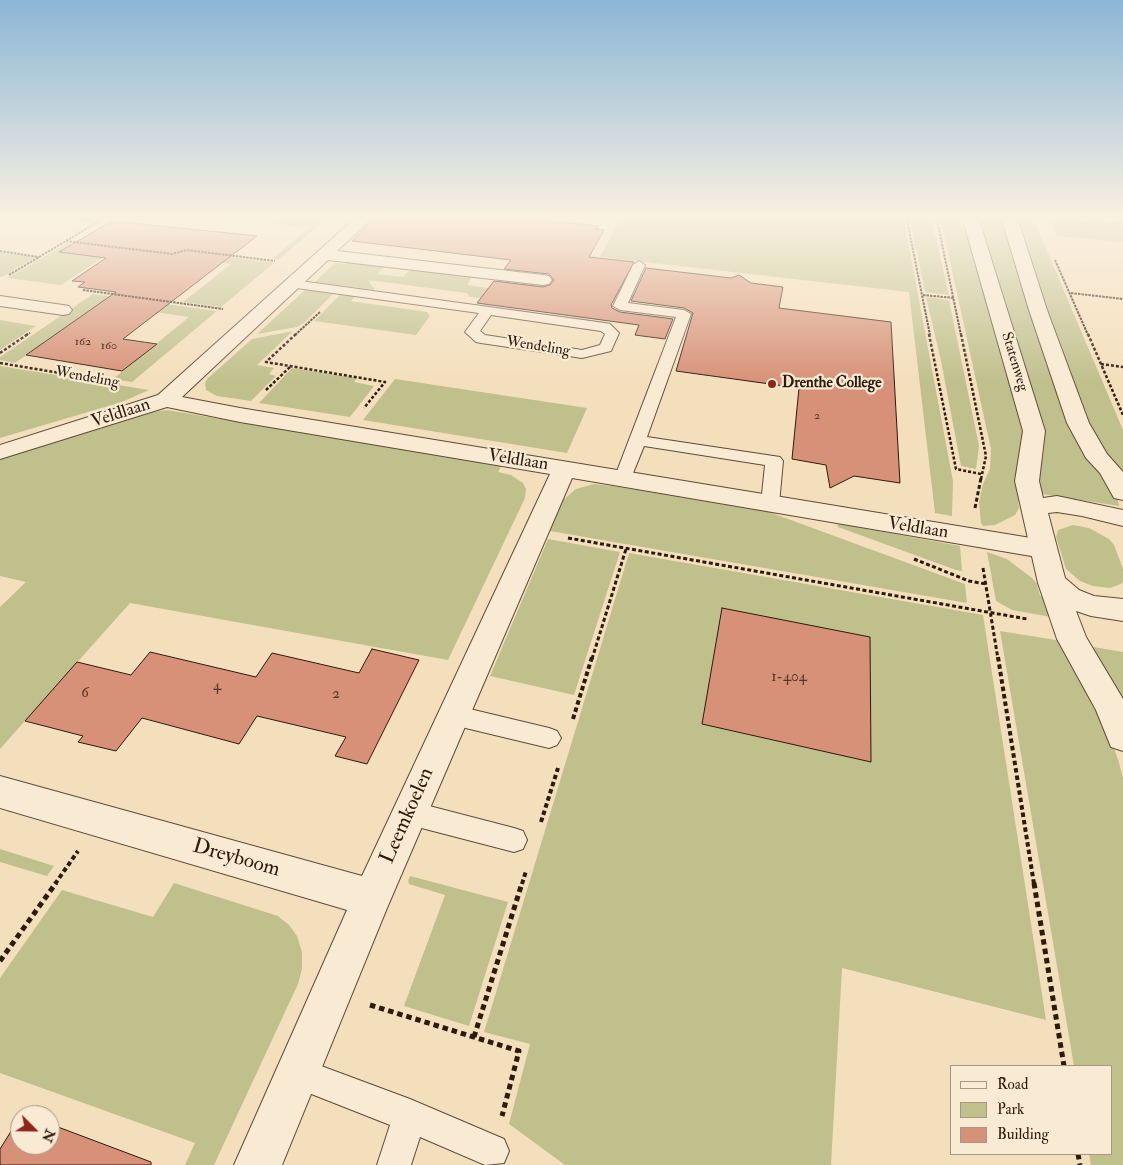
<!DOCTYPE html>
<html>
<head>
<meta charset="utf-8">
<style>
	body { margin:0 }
	#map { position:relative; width:1123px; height:1165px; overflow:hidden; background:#f4dfbc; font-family:"IM FELL Double Pica",serif }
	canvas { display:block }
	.legend { position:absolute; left:950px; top:1065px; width:162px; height:90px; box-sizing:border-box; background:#f8ead3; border:1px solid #a69784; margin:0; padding:6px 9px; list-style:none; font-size:15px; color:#2c1a0d }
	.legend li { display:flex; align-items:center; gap:10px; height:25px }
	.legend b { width:25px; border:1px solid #a69784 }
	.north { position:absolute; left:10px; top:1105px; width:50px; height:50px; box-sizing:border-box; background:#f8ead3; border:1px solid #a69784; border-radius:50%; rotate:113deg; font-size:14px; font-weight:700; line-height:20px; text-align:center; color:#2c1a0d }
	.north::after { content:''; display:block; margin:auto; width:18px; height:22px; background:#8f2418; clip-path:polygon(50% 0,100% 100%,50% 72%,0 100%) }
</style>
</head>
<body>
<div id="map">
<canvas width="1123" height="1165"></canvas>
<ul class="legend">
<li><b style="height:6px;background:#f8ead3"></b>Road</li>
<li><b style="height:14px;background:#c0c08d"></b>Park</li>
<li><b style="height:14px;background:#d79178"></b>Building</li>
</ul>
<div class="north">N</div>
</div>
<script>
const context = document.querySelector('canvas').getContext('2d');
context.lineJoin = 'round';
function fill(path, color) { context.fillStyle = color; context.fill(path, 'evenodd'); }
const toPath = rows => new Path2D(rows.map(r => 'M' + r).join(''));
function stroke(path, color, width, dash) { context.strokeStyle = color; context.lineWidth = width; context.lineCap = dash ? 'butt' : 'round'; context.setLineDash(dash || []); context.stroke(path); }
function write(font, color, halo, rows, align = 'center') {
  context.font = font + ' "IM FELL Double Pica",serif'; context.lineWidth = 4.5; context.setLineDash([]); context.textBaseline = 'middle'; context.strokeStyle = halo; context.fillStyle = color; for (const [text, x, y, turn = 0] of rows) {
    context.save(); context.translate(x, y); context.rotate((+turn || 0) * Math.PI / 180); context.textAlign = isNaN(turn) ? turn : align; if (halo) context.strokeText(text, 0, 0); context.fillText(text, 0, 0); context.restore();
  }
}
const green = toPath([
	[247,220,301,220,322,223,278,260,272,259,309,228],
	[600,220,904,220,953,481,952,516,935,513,909,292,600,257,618,223],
	[910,220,932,220,949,295,925,292],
	[941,220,961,220,989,298,1024,433,1023,502,1018,502,1019,508,1015,515,995,525,983,526,981,523,979,502,983,484,990,469,991,449],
	[977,220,1006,220,1118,500,1119,506,1042,494,1038,471,1043,456,1044,438,1040,415],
	[1016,220,1034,220,1123,430,1123,475,1113,464,1093,434,1054,331],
	[1050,220,1123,221,1123,242,1057,236],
	[67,243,116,249,61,285,8,278],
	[185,251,274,263,221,307,183,302,231,264,171,256],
	[0,252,36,257,2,277,0,277],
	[349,261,385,266,377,274,403,277,413,267,474,274,467,285,494,289,502,278,556,278,571,305,481,298,470,297,467,293,368,280,375,290,315,282,335,263,346,264],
	[305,290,333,294,304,323,297,327,257,334],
	[93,294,217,311,132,382,113,379,189,317,100,304,15,363,0,360,0,357],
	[341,294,356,295,351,301,427,312,430,316,416,335,314,321],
	[926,297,949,300,979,446,976,469,961,466,941,361],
	[0,320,36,326,0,350],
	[293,331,257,365,274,368,269,374,276,376,251,401,217,396,206,390,205,383,207,379,252,339],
	[0,366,149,390,122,402,0,438],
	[292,368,357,378,354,382,374,386,350,417,259,403],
	[395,379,415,382,587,408,567,453,363,420],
	[167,410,501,466,498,472,511,475,523,483,526,489,525,498,448,660,130,603,0,749,0,607,26,582,0,576,0,459,152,412],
	[594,484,620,487,769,512,965,584,967,603,550,531,563,500,576,489],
	[840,524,960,546,962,571,956,570,838,527,837,525],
	[1073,525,1089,528,1109,539,1114,545,1123,569,1123,582,1121,584,1110,588,1093,586,1080,581,1066,569,1056,537,1058,530],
	[548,539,620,552,574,695,490,676],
	[987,552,1007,559,1032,578,1037,584,1040,596,1048,597,1051,617,1012,610,996,601],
	[629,553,983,615,1046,1020,842,968,831,1165,565,1165,509,1124,530,1044,484,1032],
	[1000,631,1062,641,1101,714,1118,759,1123,778,1123,1165,1091,1165,1089,1154,1112,1154,1112,1066,1074,1066],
	[1087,646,1123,652,1123,708],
	[0,849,54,866,47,876,0,862],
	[410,876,508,902,469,1026,404,1006,445,895,409,884,408,881],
	[174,883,278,916,289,925,297,936,302,952,302,969,298,984,214,1165,185,1165,195,1143,0,1073,0,978,62,890,153,917]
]);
const building = toPath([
	[372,220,543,220,598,226,596,229,604,230,589,257,634,262,611,305,612,308,620,312,673,319,665,339,635,335,639,325,477,303,494,281,543,287,550,285,554,280,549,274,504,269,511,260,352,241,372,220],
	[112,221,257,236,123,339,157,344,122,371,26,355,116,292,78,287,85,282,72,281,106,258,59,252,112,221],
	[646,268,731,278,739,275,751,283,783,287,779,308,891,322,900,483,854,476,830,488,826,465,792,459,799,388,676,371,693,313,684,308,631,301,646,268],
	[722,608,870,637,871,762,702,724,722,608],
	[372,649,419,660,367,764,335,756,346,737,257,716,239,744,142,718,116,751,78,742,83,736,25,721,77,662,131,675,150,652,256,677,272,653,359,673,372,649],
	[20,1117,20,1145,50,1145,50,1124,151,1162,151,1165,0,1165,0,1149,20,1117]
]);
const pathFar4 = toPath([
	[81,220,97,222],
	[312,220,321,221],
	[907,220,930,335],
	[937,220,961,335],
	[66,241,172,254,187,250,275,261],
	[0,251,39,257],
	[1055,260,1088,335],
	[9,275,101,220],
	[83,290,223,309],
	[1071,293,1123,299],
	[923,295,954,298],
	[26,335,30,333],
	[295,335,320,312]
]);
const pathFar3 = toPath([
	[296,334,266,362,385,382,364,408],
	[929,334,956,469,981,474],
	[961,334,986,456,981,479],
	[1088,334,1123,415],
	[0,353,28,334],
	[0,363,120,383],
	[1101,364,1123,367],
	[266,390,290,367]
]);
const pathFar2 = toPath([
	[975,508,981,478],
	[568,538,1027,619],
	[914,559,969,581,986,584],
	[983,568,998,659],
	[592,659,626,549]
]);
const pathFar1 = toPath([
	[998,657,1034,884],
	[573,719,592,657],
	[541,822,558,768],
	[55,884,78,851],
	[522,884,526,871]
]);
const path = toPath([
	[1034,883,1064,1066],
	[0,961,56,883],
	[370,1005,519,1051,502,1116],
	[474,1037,522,883],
	[1078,1154,1080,1165]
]);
const service = toPath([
	[639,261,645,265,628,303,684,310,691,314,647,437,780,457,783,461,779,504,776,508,770,510,764,508,761,504,765,465,644,446,629,483,623,484,617,483,614,479,676,317,620,310,613,306,633,265,639,261],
	[293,280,605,323,610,324,619,333,611,351,582,358,481,343,476,342,465,332,479,313,289,287,287,284,293,280],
	[491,315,601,331,605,334,600,345,582,350,485,335,480,331,491,315],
	[453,705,549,728,557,731,561,738,557,745,549,748,453,725,445,722,441,715,445,708,453,705],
	[410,801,514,828,523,831,527,840,523,849,514,852,410,825,401,821,397,813,401,805,410,801],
	[297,1057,410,1099,504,1139,509,1151,504,1163,485,1165,420,1137,411,1165,377,1165,390,1125,286,1084,281,1073,286,1062,297,1057]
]);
const minor = toPath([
	[353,220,370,220,337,251,543,275,549,276,552,280,549,284,543,285,328,260,182,397,240,408,1043,540,1052,543,1056,549,1052,555,1043,558,572,478,387,908,282,1165,234,1165,347,910,0,808,0,776,362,876,550,474,240,422,167,407,0,459,0,445,158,395,353,220],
	[0,296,63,305,69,306,72,310,69,314,63,315,0,306,0,296]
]);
const tertiary = toPath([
	[963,220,979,220,1045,431,1039,481,1043,498,1057,496,1123,510,1123,526,1082,516,1057,512,1048,513,1065,578,1079,590,1094,596,1123,599,1123,621,1091,616,1076,611,1086,637,1123,699,1123,751,1111,747,1096,710,1057,639,1038,583,1015,481,1023,431,963,220],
	[1002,220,1018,220,1047,310,1089,423,1107,454,1123,472,1123,500,1114,498,1100,473,1086,458,1067,423,1029,310,1002,220]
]);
const markers = [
	[772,384,5,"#8f2418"]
];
const farNumbernames = [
	["162",83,342],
	["160",109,346],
	["2",817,416]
];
const farStreetnames = [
	["Wendeling",538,347,9],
	["Statenweg",1014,362,73],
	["Wendeling",87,378,10]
];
const farPoinames = [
	["Drenthe College",782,384]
];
const numberNames = [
	["1-404",789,678],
	["4",217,687],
	["6",85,694],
	["2",336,695]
];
const streetNames = [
	["Veldlaan",121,414,-18],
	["Veldlaan",518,461,9],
	["Veldlaan",918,529,9]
];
const nearStreetnames = [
	["Leemkoelen",408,816,-66],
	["Dreyboom",236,859,16]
];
fill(green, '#c0c08d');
fill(building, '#d79178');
stroke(building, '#2c1a0d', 1);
stroke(service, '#5e4b39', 2);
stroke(minor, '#5e4b39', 2);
stroke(tertiary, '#5e4b39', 2);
stroke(pathFar4, '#2c1a0d', 2, [2.5, 1]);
stroke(pathFar3, '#2c1a0d', 2.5, [3, 2]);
stroke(pathFar2, '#2c1a0d', 3, [4, 2.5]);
stroke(pathFar1, '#2c1a0d', 4, [4.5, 3]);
stroke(path, '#2c1a0d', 5, [5.5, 4]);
fill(service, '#f8ead3');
fill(minor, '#f8ead3');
fill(tertiary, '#f8ead3');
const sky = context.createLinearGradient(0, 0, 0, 383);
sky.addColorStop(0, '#8bb6d6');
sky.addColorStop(0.57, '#faf1e1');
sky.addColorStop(1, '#faf1e100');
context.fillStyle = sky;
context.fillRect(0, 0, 1123, 383);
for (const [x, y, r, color] of markers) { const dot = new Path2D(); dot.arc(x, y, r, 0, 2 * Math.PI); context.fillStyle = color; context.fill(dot); stroke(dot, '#f8ead3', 2); }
write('12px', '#573828', null, farNumbernames);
write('15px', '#2c1a0d', '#f8ead3', farStreetnames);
write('bold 15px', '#2c1a0d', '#f8ead3', farPoinames, 'left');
write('15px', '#573828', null, numberNames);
write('18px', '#2c1a0d', '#f8ead3', streetNames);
write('21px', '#2c1a0d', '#f8ead3', nearStreetnames);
</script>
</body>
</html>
